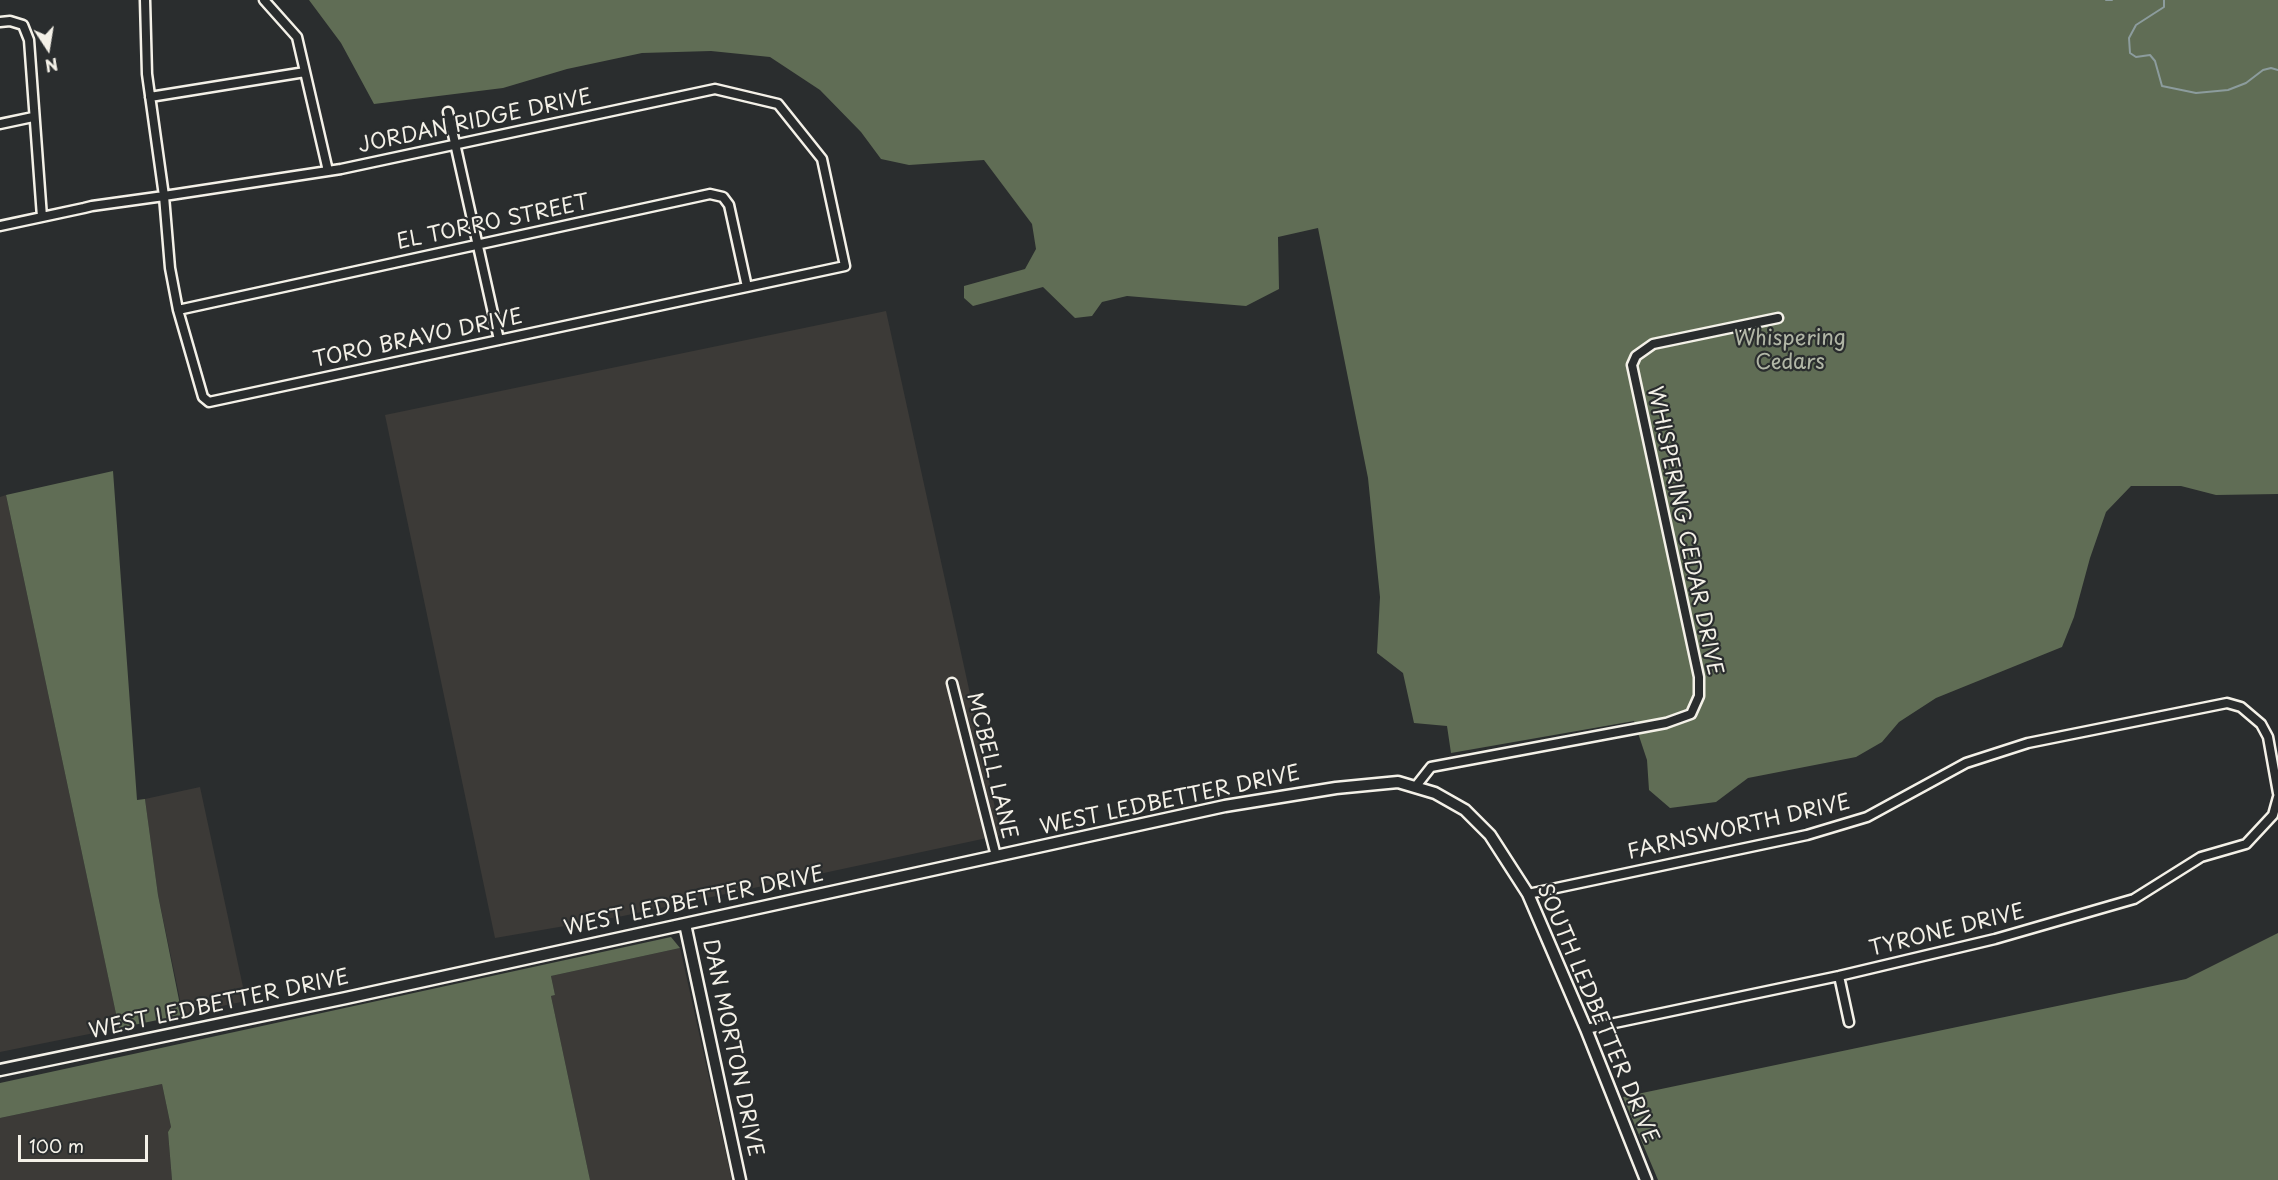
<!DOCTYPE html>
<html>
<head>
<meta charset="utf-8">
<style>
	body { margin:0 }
	#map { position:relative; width:2278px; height:1180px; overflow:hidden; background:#2a2d2e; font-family:"Playpen Sans",sans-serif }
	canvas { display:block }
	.north { position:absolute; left:18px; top:18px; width:60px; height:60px; -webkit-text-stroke:4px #2a2d2e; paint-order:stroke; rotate:168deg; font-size:16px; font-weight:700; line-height:24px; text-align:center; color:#f4f1e8 }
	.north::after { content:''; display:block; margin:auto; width:21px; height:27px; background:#f4f1e8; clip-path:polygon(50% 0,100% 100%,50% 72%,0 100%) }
	.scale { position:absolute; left:18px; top:1135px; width:130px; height:27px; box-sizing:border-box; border:3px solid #f4f1e8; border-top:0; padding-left:8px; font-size:18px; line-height:21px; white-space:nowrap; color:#f4f1e8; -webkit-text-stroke:4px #2a2d2e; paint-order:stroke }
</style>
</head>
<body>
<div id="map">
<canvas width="2278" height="1180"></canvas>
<div class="north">N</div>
<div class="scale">100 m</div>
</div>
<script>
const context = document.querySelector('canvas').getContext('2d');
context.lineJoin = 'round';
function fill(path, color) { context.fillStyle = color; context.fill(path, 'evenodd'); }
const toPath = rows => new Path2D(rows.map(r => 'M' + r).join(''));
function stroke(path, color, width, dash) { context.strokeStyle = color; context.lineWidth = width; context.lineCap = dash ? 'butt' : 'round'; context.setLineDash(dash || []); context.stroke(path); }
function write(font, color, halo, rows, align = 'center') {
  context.font = font + ' "Playpen Sans",sans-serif'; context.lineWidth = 4.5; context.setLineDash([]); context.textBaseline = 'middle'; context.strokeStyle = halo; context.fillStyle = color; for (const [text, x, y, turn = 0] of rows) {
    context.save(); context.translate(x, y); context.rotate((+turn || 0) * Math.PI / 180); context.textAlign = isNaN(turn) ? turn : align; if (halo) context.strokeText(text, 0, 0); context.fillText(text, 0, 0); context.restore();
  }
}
const built = toPath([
	[886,311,1001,835,623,916,495,938,385,415],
	[6,495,119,1028,0,1052,0,497],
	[200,787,246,1001,183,1014,158,895,145,799],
	[680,948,732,1180,590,1180,551,996,555,995,551,976],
	[162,1084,171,1127,168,1132,172,1180,0,1180,0,1118]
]);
const green = toPath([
	[309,0,2278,0,2278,494,2216,495,2181,486,2131,486,2106,512,2090,558,2074,617,2062,647,1936,698,1899,722,1882,742,1856,757,1748,778,1716,802,1670,808,1649,790,1647,760,1634,721,1451,753,1447,726,1414,723,1403,673,1377,653,1380,597,1368,478,1318,228,1278,237,1279,289,1246,306,1127,296,1102,302,1092,316,1075,318,1043,287,973,306,964,298,964,286,1025,269,1036,249,1032,224,984,160,909,165,881,159,861,132,820,90,770,57,711,51,642,53,567,69,503,88,374,104,341,43],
	[113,471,137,800,145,799,158,895,182,1015,119,1028,6,495],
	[2278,933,2278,1180,1658,1180,1623,1097,2186,979],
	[671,937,680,948,551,976,555,995,551,996,590,1180,172,1180,168,1132,171,1127,162,1084,0,1118,0,1083]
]);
const stream = toPath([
	[2106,0,2112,0],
	[2164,0,2164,7,2136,25,2129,38,2130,53,2136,57,2150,55,2155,61,2162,86,2196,93,2228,90,2246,83,2263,70,2271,68,2278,70]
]);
const minor = toPath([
	[264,0,297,37,328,171],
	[0,22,10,21,23,25,29,40,42,217],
	[150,97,305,72],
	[448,112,499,340],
	[0,124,33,117],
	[0,226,84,208,92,206,164,196,341,169,715,89,778,104,822,159,845,266,209,402,203,397,178,310,170,268,164,196,147,74,145,0],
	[178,310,710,194,723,197,729,205,747,287],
	[952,683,996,856],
	[1416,786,1431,767,1666,723,1691,714,1699,696,1699,677,1632,365,1636,356,1653,344,1778,318],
	[1528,894,1807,835,1867,817,1966,763,2028,743,2227,703,2241,707,2261,724,2268,737,2278,793],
	[1839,976,1849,1022],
	[1586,1029,1839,976,1995,939,2134,899,2201,857,2246,844,2273,815,2278,797]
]);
const tertiary = toPath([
	[685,924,740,1180],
	[0,1070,346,998,1225,806,1336,788,1398,782,1435,793,1465,810,1490,835,1528,894,1586,1029,1646,1180]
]);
const streetNames = [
	["JORDAN RIDGE DRIVE",475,122,-12],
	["EL TORRO STREET",493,223,-12],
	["TORO BRAVO DRIVE",418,339,-12],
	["WHISPERING CEDAR DRIVE",1684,531,78],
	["MCBELL LANE",991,766,76],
	["WEST LEDBETTER DRIVE",1170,801,-12],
	["FARNSWORTH DRIVE",1739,828,-13],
	["WEST LEDBETTER DRIVE",694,902,-12],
	["TYRONE DRIVE",1947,931,-14],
	["WEST LEDBETTER DRIVE",219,1005,-12],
	["SOUTH LEDBETTER DRIVE",1597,1014,67],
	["DAN MORTON DRIVE",732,1048,78]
];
const parkNames = [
	["Whispering",1790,339],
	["Cedars",1790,363]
];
fill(built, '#3c3a37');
fill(green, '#606d55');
stroke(stream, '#8c9c9d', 2);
stroke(minor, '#f4f1e8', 13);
stroke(tertiary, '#f4f1e8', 15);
stroke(minor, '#2a2d2e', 8);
stroke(tertiary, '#2a2d2e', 10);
write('21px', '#f4f1e8', '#2a2d2e', streetNames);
write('21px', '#b1b6a6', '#2a2d2e', parkNames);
</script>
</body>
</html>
